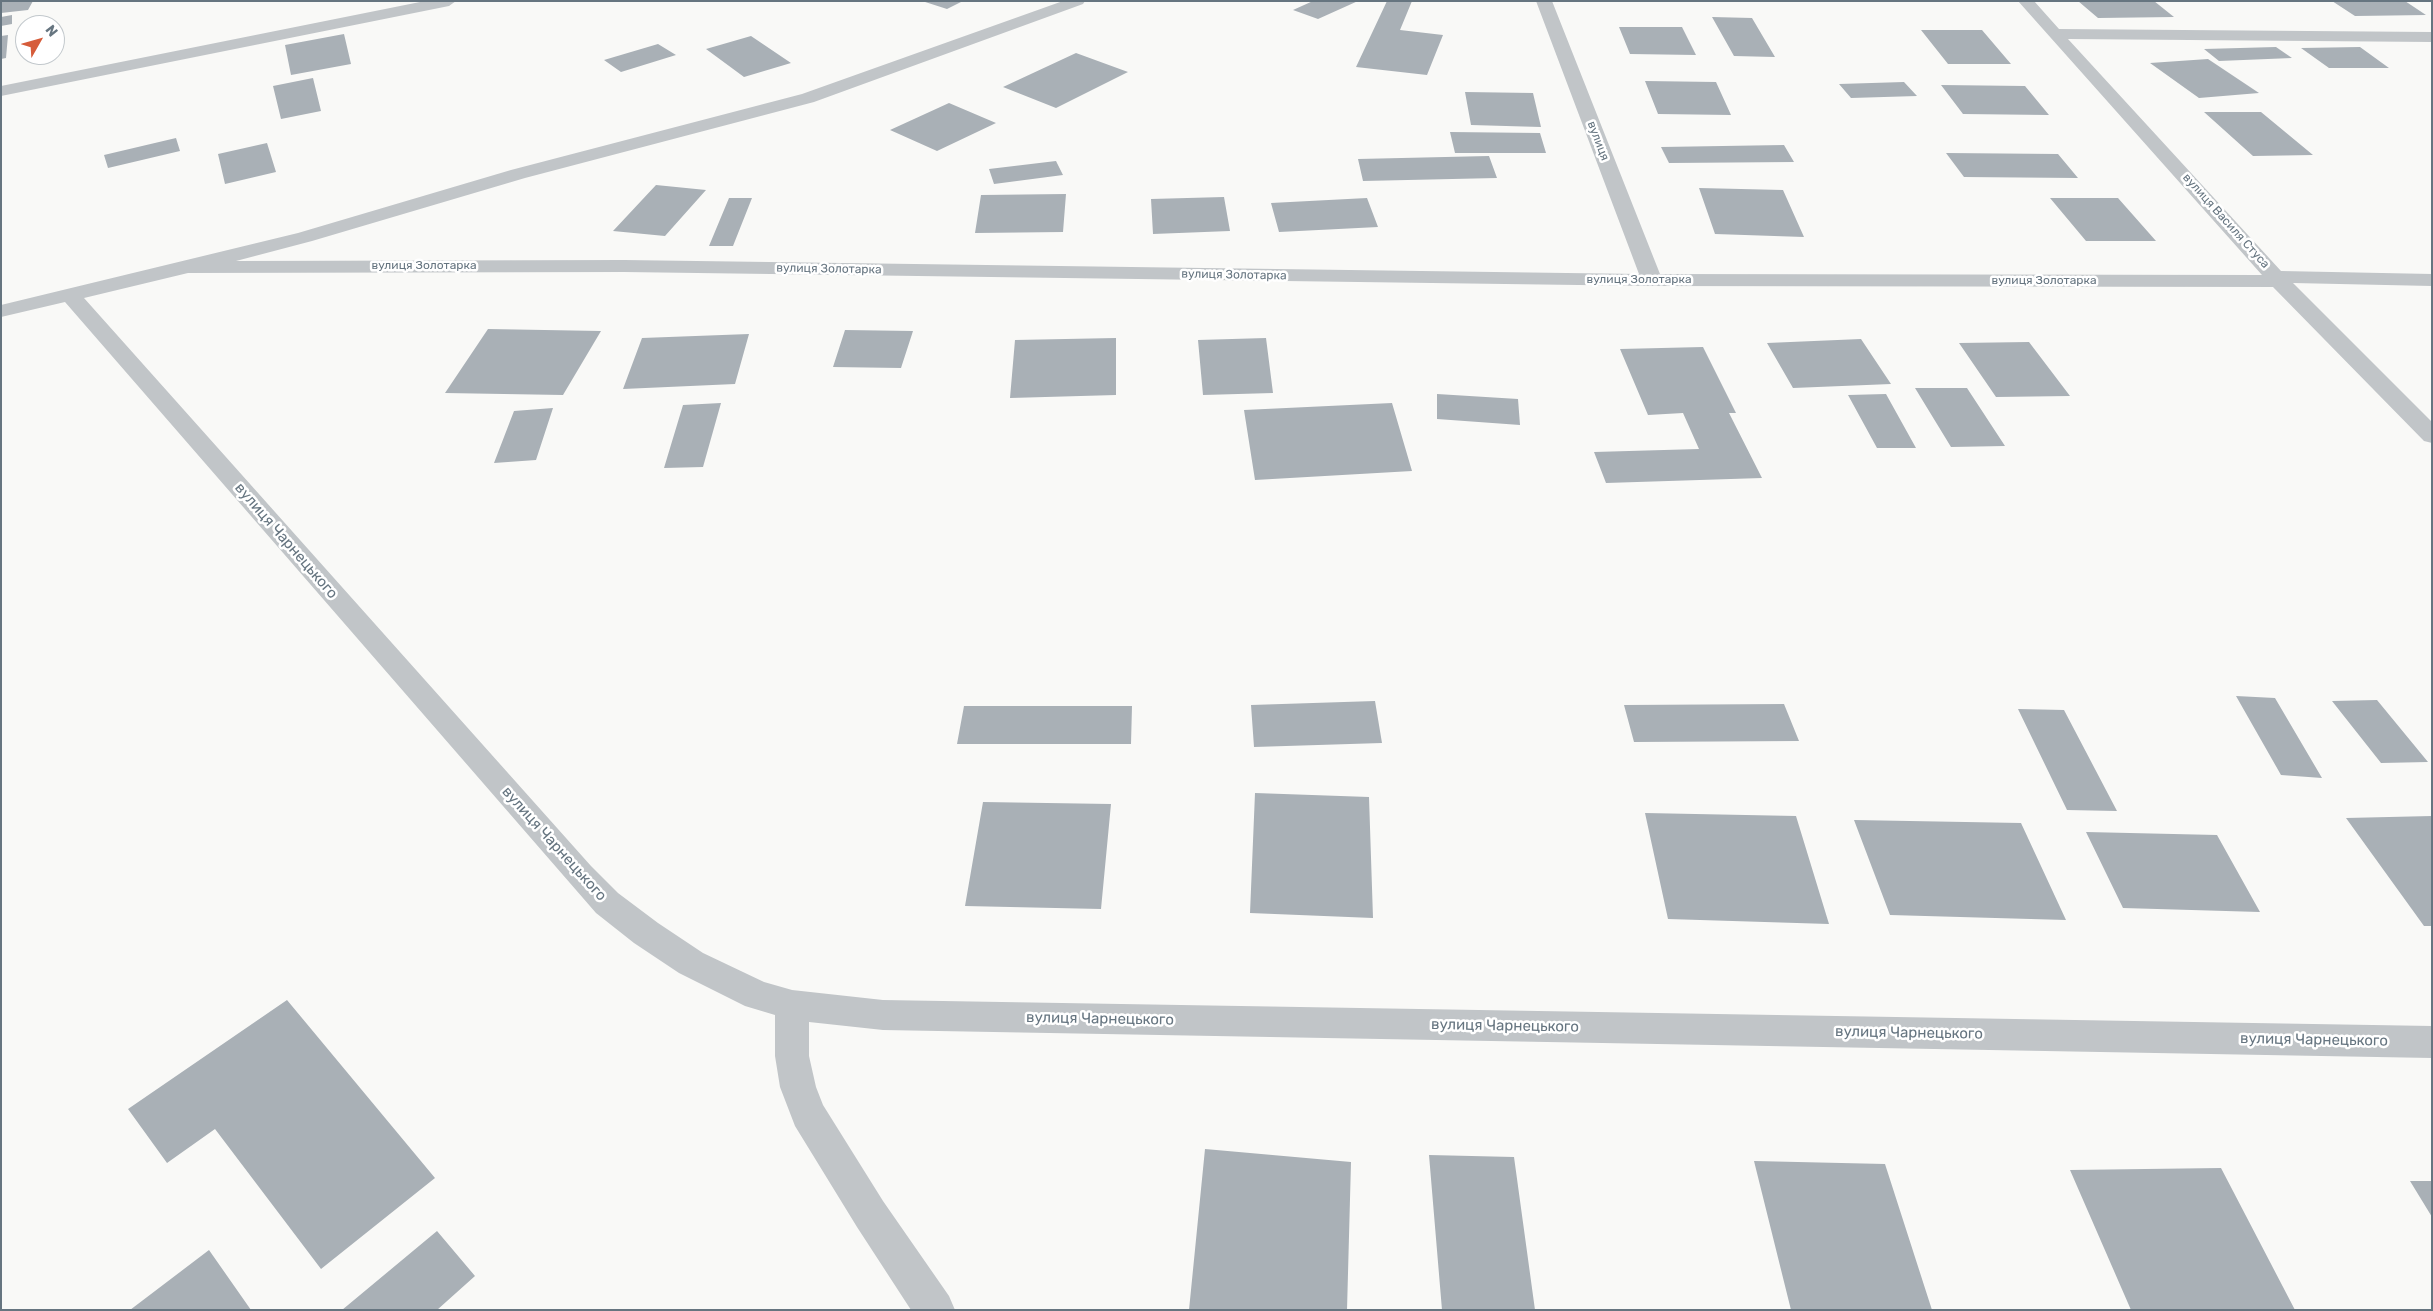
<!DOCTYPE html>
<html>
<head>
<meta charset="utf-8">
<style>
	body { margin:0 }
	#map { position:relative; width:2433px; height:1311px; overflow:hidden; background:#f9f9f7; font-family:Rubik,sans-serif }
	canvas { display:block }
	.frame { position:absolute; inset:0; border:2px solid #667580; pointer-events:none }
	.north { position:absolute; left:15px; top:15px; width:50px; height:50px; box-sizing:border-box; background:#fff; border:1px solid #c2c8cc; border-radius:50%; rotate:52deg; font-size:14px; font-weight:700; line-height:20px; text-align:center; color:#667580 }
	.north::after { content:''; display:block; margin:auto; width:18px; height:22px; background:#d65c3a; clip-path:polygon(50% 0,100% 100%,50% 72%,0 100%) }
</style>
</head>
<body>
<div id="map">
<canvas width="2433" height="1311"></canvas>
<div class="frame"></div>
<div class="north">N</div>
</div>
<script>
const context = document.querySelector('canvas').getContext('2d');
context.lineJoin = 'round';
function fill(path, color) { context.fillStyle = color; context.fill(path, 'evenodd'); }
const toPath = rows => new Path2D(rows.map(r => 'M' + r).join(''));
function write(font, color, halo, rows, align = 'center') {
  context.font = font + ' Rubik,sans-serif'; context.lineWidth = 5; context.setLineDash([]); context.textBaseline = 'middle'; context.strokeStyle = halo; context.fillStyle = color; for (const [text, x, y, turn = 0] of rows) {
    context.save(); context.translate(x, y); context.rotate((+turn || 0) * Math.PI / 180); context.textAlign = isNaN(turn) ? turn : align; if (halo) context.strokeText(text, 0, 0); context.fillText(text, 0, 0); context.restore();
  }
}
const building = toPath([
	[1,1,33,1,28,10,1,13],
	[922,1,963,1,947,9],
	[1313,1,1358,1,1318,19,1293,10],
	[1387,1,1412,1,1400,30,1443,35,1427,75,1356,67],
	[2078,1,2154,1,2174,17,2098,18],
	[2332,1,2405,1,2426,15,2355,16],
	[12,15,12,24,1,26,1,17],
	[1712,17,1752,18,1775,57,1734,56],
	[1619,27,1682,27,1696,55,1630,54],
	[1921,30,1982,30,2011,64,1948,64],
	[344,34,351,64,291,75,285,45],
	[8,35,6,58,1,59,1,36],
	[751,36,791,63,744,77,706,49],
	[658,44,676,55,621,72,604,60],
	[2276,47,2292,58,2219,61,2204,49],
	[2360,47,2389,68,2329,68,2301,48],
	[1076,53,1128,72,1056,108,1003,87],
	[2208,59,2259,93,2199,98,2150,63],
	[313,78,321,111,281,119,273,86],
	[1645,81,1716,82,1731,115,1658,114],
	[1904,82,1917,96,1851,98,1839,84],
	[1941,85,2025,86,2049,115,1963,114],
	[1465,92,1533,93,1541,127,1471,125],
	[949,103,996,123,937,151,890,130],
	[2204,112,2261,112,2313,155,2253,156],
	[1450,132,1540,133,1546,153,1455,153],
	[176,138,180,151,108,168,104,155],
	[267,143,276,172,225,184,218,154],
	[1784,145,1794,162,1669,163,1661,147],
	[1946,153,2058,154,2078,178,1964,177],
	[1489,156,1497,178,1363,181,1358,159],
	[1056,161,1063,175,994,184,989,169],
	[656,185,706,190,665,236,613,231],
	[1699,188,1783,190,1804,237,1715,234],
	[1066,194,1063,232,975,233,981,195],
	[1224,197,1230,231,1153,234,1151,199],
	[729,198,752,198,733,246,709,246],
	[1367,198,1378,227,1279,232,1271,203],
	[2050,198,2118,198,2156,241,2086,241],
	[488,329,601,331,563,395,445,393],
	[845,330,913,331,901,368,833,367],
	[749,334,735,384,623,389,642,338],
	[1116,338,1116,395,1010,398,1015,340],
	[1266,338,1273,393,1203,395,1198,340],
	[1861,339,1891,384,1793,388,1767,343],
	[2029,342,2070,396,1996,397,1959,343],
	[1703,347,1736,413,1729,413,1762,478,1606,483,1594,452,1699,449,1683,413,1648,415,1620,349],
	[1915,388,1967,388,2005,446,1951,447],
	[1437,394,1518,399,1520,425,1437,419],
	[1886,394,1916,448,1877,448,1848,395],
	[721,403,703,467,664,468,683,405],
	[1392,403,1412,471,1255,480,1244,410],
	[553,408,536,460,494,463,514,411],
	[2236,696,2275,698,2322,778,2281,775],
	[2377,700,2428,762,2381,763,2332,701],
	[1375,701,1382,743,1254,747,1251,705],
	[1784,704,1799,741,1634,742,1624,705],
	[964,706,1132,706,1131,744,957,744],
	[2018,709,2064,710,2117,811,2067,810],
	[1255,793,1369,797,1373,918,1250,913],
	[983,802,1111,804,1101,909,965,906],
	[1645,813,1796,816,1829,924,1668,919],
	[2432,816,2432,926,2424,926,2346,818],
	[1854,820,2021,823,2066,920,1890,915],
	[2086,832,2217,835,2260,912,2123,908],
	[287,1000,435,1178,321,1269,215,1129,167,1163,128,1109],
	[1205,1149,1351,1162,1347,1310,1189,1310],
	[1429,1155,1514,1157,1535,1310,1442,1310],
	[1754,1161,1885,1164,1932,1310,1791,1310],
	[2221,1168,2295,1310,2131,1310,2070,1170],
	[2410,1181,2432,1181,2432,1217],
	[437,1231,475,1276,437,1310,342,1310],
	[209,1250,251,1310,130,1310]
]);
const minor = toPath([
	[425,1,456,1,449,6,1,96,1,86,425,1],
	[1063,1,1085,1,1083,4,814,102,525,178,312,241,236,261,624,260,1639,274,1536,1,1552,1,1660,274,2262,275,2018,1,2034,1,2059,29,2432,32,2432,42,2068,39,2281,271,2432,274,2432,286,2293,283,2432,422,2432,443,2424,441,2273,287,1652,286,624,272,188,273,84,298,591,866,618,893,658,923,703,953,764,982,792,990,883,1000,2432,1026,2432,1058,883,1030,809,1022,809,1056,816,1087,823,1105,883,1201,949,1296,955,1310,911,1310,857,1227,795,1126,780,1087,775,1056,775,1015,745,1006,679,973,634,943,596,913,65,302,1,317,1,305,298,233,511,170,802,94,1063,1]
]);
const farStreetnames = [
	["вулиця",1598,141,69],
	["вулиця Василя Стуса",2226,221,48],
	["вулиця Золотарка",424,266],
	["вулиця Золотарка",829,269,1],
	["вулиця Золотарка",1234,275,1],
	["вулиця Золотарка",1639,280],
	["вулиця Золотарка",2044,281]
];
const streetNames = [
	["вулиця Чарнецького",286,541,49],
	["вулиця Чарнецького",554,844,48],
	["вулиця Чарнецького",1100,1019,1],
	["вулиця Чарнецького",1505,1026,1],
	["вулиця Чарнецького",1909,1033,1],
	["вулиця Чарнецького",2314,1040,1]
];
fill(building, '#a9b0b6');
fill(minor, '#c1c5c8');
write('12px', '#667580', '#fff', farStreetnames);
write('15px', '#667580', '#fff', streetNames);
</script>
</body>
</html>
